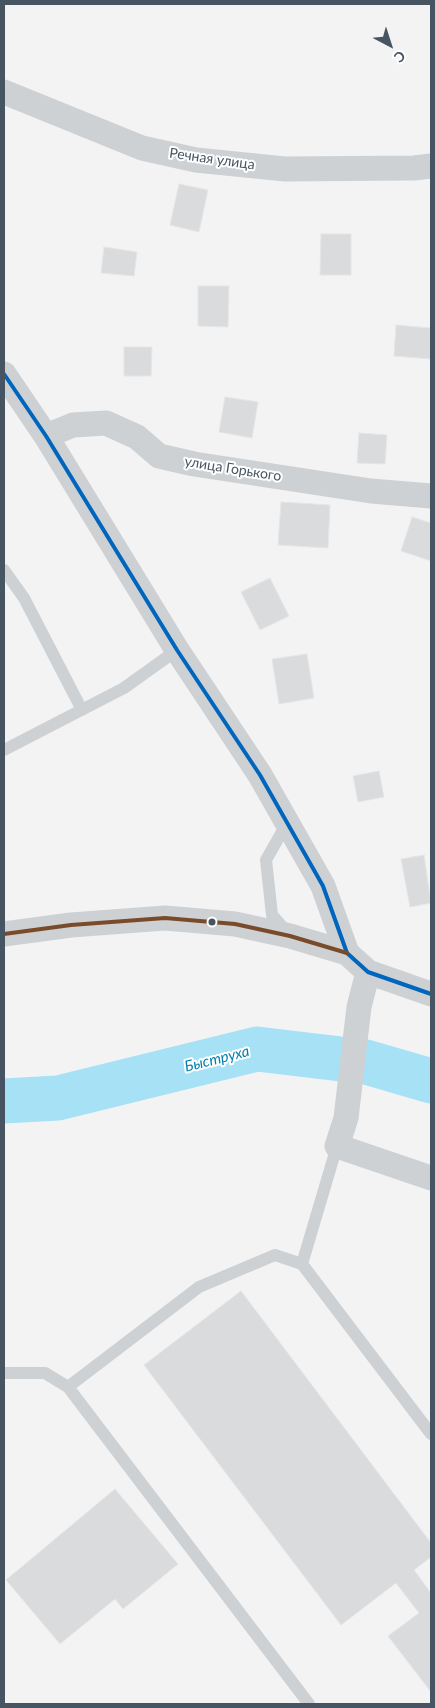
<!DOCTYPE html>
<html>
<head>
<meta charset="utf-8">
<style>
	body { margin:0 }
	#map { position:relative; width:435px; height:1708px; overflow:hidden; background:#f3f3f3; font-family:Lato,sans-serif }
	canvas { display:block }
	.frame { position:absolute; inset:0; border:5px solid #475462; pointer-events:none }
	.north { position:absolute; left:365px; top:20px; width:50px; height:50px; -webkit-text-stroke:4px #fff; paint-order:stroke; rotate:140deg; font-size:14px; font-weight:700; line-height:20px; text-align:center; color:#475462 }
	.north::after { content:''; display:block; margin:auto; width:18px; height:22px; background:#475462; clip-path:polygon(50% 0,100% 100%,50% 72%,0 100%) }
</style>
</head>
<body>
<div id="map">
<canvas width="435" height="1708"></canvas>
<div class="frame"></div>
<div class="north">С</div>
</div>
<script>
const context = document.querySelector('canvas').getContext('2d');
context.lineJoin = 'round';
const toPath = rows => new Path2D(rows.map(r => 'M' + r).join(''));
function stroke(path, color, width, dash) { context.strokeStyle = color; context.lineWidth = width; context.lineCap = dash ? 'butt' : 'round'; context.setLineDash(dash || []); context.stroke(path); }
function fill(path, color) { context.fillStyle = color; context.fill(path, 'evenodd'); }
function write(font, color, halo, rows, align = 'center') {
  context.font = font + ' Lato,sans-serif'; context.lineWidth = 4; context.setLineDash([]); context.textBaseline = 'middle'; context.strokeStyle = halo; context.fillStyle = color; for (const [text, x, y, turn = 0] of rows) {
    context.save(); context.translate(x, y); context.rotate((+turn || 0) * Math.PI / 180); context.textAlign = isNaN(turn) ? turn : align; if (halo) context.strokeText(text, 0, 0); context.fillText(text, 0, 0); context.restore();
  }
}
const river = toPath([
	[4,1101,58,1098,257,1049,366,1062,431,1081]
]);
const building = toPath([
	[179,184,208,190,199,232,170,225,179,184],
	[321,234,351,234,351,275,320,275,321,234],
	[104,247,137,252,134,276,101,273,104,247],
	[198,286,229,286,228,327,198,326,198,286],
	[396,325,431,328,431,359,394,356,396,325],
	[124,347,152,347,151,376,124,376,124,347],
	[225,397,258,402,252,438,219,432,225,397],
	[359,433,387,435,385,464,357,463,359,433],
	[281,502,330,505,328,548,278,545,281,502],
	[412,517,431,523,431,561,401,551,412,517],
	[270,578,289,616,260,630,241,592,270,578],
	[307,654,314,698,279,704,272,659,307,654],
	[379,771,384,797,358,802,353,776,379,771],
	[424,855,431,903,410,907,401,859,424,855],
	[241,1291,431,1543,431,1557,414,1570,431,1593,431,1692,388,1636,419,1613,396,1583,341,1625,144,1365,241,1291],
	[115,1489,178,1564,123,1609,115,1599,60,1644,6,1580,115,1489]
]);
const service = toPath([
	[4,570,24,598,82,710],
	[4,750,124,688,177,650],
	[287,932,272,915,266,860,287,823],
	[302,1264,337,1146],
	[4,1373,45,1373,68,1387,309,1704],
	[68,1387,199,1287,275,1255,302,1264,431,1434]
]);
const minor = toPath([
	[4,92,142,148,196,160,285,169,414,168,431,166],
	[4,374,46,436,177,650,260,775,323,886,347,953,368,972,431,994],
	[46,436,73,425,106,423,137,437,159,456,194,464,371,491,431,496],
	[4,934,71,925,165,918,235,924,290,936,347,953],
	[368,972,359,1007,346,1118,337,1146,431,1178]
]);
const bus1 = toPath([
	[4,374,46,436,177,650,260,775,323,886,347,953,368,972,431,994]
]);
const bus2 = toPath([
	[4,934,71,925,165,918,235,924,290,936,347,953]
]);
const markers = [
	[212,922,4.5,"#475462"]
];
const streetNames = [
	["Речная улица",212,159,8],
	["улица Горького",233,469,9]
];
const waterNames = [
	["Быструха",217,1059,-14]
];
stroke(river, '#a6e1f6', 45);
fill(building, '#dadbdd');
stroke(building, '#e4e5e6', 1);
stroke(service, '#ced1d4', 12);
stroke(minor, '#ced1d4', 25);
stroke(bus1, '#0065bd', 4);
stroke(bus2, '#7a4b2a', 4);
for (const [x, y, r, color] of markers) { const dot = new Path2D(); dot.arc(x, y, r, 0, 2 * Math.PI); context.fillStyle = color; context.fill(dot); stroke(dot, '#fff', 2); }
write('14px', '#475462', '#fff', streetNames);
write('italic 15px', '#027eab', '#fff', waterNames);
</script>
</body>
</html>
